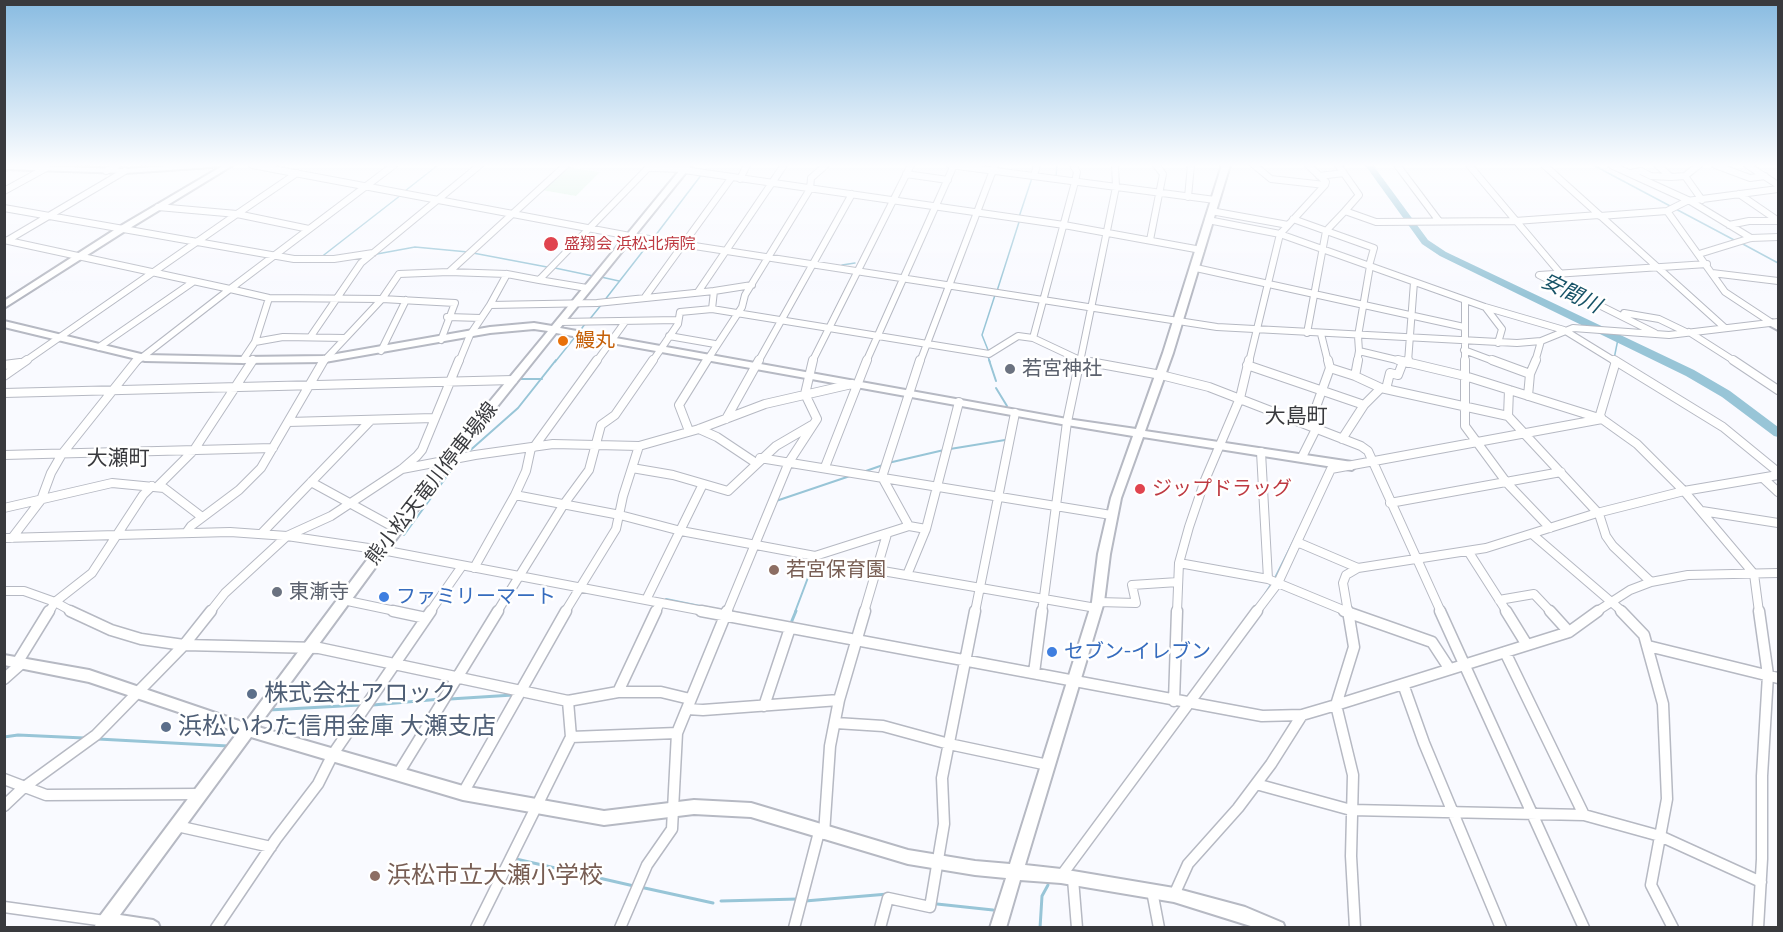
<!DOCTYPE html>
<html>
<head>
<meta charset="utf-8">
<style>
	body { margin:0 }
	#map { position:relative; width:1783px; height:932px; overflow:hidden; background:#f9faff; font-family:Karla,sans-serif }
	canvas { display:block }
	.frame { position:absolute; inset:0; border:6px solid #393a3e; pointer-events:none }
</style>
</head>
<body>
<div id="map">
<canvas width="1783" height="932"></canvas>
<div class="frame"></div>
</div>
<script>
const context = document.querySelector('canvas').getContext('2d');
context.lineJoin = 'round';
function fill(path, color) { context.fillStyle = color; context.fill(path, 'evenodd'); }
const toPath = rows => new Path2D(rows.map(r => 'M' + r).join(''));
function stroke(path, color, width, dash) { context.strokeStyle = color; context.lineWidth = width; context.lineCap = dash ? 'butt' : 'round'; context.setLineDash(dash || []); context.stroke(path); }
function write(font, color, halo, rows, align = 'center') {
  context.font = font + ' Karla,"Noto Sans JP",sans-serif'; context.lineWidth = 5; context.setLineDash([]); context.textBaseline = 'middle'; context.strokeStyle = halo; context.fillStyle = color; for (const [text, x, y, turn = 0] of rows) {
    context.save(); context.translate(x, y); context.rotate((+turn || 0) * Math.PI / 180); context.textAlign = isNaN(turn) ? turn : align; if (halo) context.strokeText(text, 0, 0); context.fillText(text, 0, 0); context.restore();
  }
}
const green = toPath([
	[567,167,600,172,576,196,542,190]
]);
const streamFar2 = toPath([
	[1593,165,1736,241],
	[1056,177,1057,165],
	[405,191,438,165],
	[1019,217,1032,178],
	[655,236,702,174],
	[1741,243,1778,263],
	[473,253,547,267],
	[377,254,415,247,468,252],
	[320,258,401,195],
	[842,265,855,263],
	[555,268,593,276],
	[601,277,619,281],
	[997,291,1020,219],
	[604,301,650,242],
	[589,320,602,304],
	[579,332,585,324],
	[988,350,982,335,995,295],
	[987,354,990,362],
	[1614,359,1618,339],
	[555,362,575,337]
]);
const streamFar1 = toPath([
	[989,360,996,381],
	[521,379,542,379],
	[996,388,1007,406],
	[950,449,1005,440],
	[466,454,518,408,556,360],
	[888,463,944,450],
	[863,472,883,465],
	[776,501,850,476],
	[404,535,458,461],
	[1275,578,1299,530],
	[1265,594,1270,586],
	[666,599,710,608],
	[795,612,815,559]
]);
const stream = toPath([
	[791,623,796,611],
	[450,699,513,695],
	[373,705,441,699],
	[269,710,360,705],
	[4,737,18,735,84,738],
	[98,739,228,746],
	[516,859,634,886],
	[640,887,713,903],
	[721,901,798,899],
	[805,901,888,894],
	[937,904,993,910],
	[1040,928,1042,896,1048,885]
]);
const river = toPath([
	[12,165,24,165,4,173,4,168,12,165],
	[1365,165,1373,165,1428,240,1446,252,1694,370,1730,391,1778,427,1778,437,1774,436,1722,397,1686,376,1440,256,1422,244,1365,165]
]);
const streetFar2 = toPath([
	[252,165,630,236,1217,327,1517,343,1541,341,1573,328,1669,335,1778,322],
	[394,165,230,289,269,298,382,299,399,274,449,272,507,274,539,280],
	[950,165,1215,200],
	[1308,165,1326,182,1325,185],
	[1338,165,1359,195,1345,211],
	[1397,165,1439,221],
	[1469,165,1560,273],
	[1544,165,1725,328],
	[1611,165,1690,201,1751,238],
	[1657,165,1671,177,1685,176,1702,200],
	[1715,165,1750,178,1765,176],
	[1747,165,1778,185],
	[648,168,685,169],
	[684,170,1064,225,1201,250],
	[106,171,118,165],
	[297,173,237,214,309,229],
	[1631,173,1641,171,1651,176,1671,177],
	[906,174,948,180],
	[1034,176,1037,165],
	[1319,176,1344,173],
	[1685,176,1699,165],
	[740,179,747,165],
	[4,191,46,168],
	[1739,194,1777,220],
	[1188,197,1191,165],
	[158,207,237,214],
	[4,208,294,259,334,259,373,253],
	[1211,211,1288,225],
	[1600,216,1667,211],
	[1293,219,1374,248,1369,266],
	[1208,220,1280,234,1485,307,1564,330,1616,362],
	[1729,225,1749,221,1778,221],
	[4,240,230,289],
	[8,240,125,171],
	[1150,240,1163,174,1156,165],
	[1699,254,1751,238,1778,237],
	[1370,266,1358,336,1359,351,1405,362],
	[1196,268,1464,327],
	[449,272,566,165],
	[1712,273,1778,281],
	[507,274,490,305,597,303,714,291,712,309],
	[587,288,539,280,648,168,648,165],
	[714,291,752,285],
	[698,292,784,165],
	[645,297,732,177],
	[1465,300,1465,362],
	[1486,308,1502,329,1498,343],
	[1624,313,1659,319,1686,332],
	[447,317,481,318],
	[560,322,678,320],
	[1772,323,1725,292,1667,211,1687,201,1778,189],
	[1689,332,1736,362],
	[1307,333,1326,231,1345,211,1376,222,1515,221,1599,215],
	[1655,333,1539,275,1707,264],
	[1321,334,1328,362],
	[311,336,361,263,480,165],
	[669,336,715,344],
	[1033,338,1075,182,1077,172,1073,165],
	[255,342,283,337,345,338],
	[99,347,193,282],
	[1464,350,1496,362],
	[381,351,406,300],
	[243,360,255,342,269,298],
	[24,362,237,214],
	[136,362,230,289],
	[323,362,382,299,455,303,441,340],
	[459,362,470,335,490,305],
	[596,362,625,322],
	[652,362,678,324,680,312,712,309,989,354,1018,336,1033,338,1084,362],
	[706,362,742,307,745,295,810,189,811,178,826,165],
	[758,362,852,194],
	[812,362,911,165],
	[866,362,954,165],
	[920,362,995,165],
	[1080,362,1116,187,1115,165],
	[1249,362,1280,234,1325,185,1271,179,1254,165],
	[1357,362,1359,351],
	[1408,362,1414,282],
	[1535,362,1541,341]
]);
const streetFar1 = toPath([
	[1079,360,1161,375,1209,387,1361,446,1368,451,1441,612],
	[1328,360,1330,368,1355,376,1358,360],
	[1398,360,1465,376,1602,419,1637,444,1684,491,1754,574,1759,612],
	[1465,360,1465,426,1507,483,1550,528],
	[1492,360,1530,374],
	[1614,360,1723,427,1778,472],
	[1733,360,1778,390],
	[1408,363,1408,360],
	[4,365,20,363],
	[1247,365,1364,405],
	[4,376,27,360],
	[1355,376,1381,388,1508,416,1599,514,1606,536,1613,546,1651,582],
	[1386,389,1390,373,1398,375,1403,362],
	[4,393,513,380],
	[1528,396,1530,374,1536,360],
	[1508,416,1509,390],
	[726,419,759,360],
	[288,422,434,418],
	[699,429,717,437,756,463],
	[689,431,679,405,707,360],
	[1342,439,1364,405,1381,388],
	[534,447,597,360],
	[531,448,526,471,515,495,620,515,681,531,815,556,909,526,882,477,920,360],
	[1261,452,1268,579,1348,612],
	[4,455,273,448],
	[1302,457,1316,429,1313,426,1316,407,1330,368],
	[760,458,1111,515],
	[825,467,867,360],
	[632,468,673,475,728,491,776,446,812,425],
	[402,469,475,455,553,444,639,446,699,429,765,404,852,384],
	[1763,478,1778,492],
	[311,482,397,529],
	[158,486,194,450,253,360],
	[1390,503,1561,472],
	[4,508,112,483,164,488,202,517],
	[1702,511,1778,523],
	[909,526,926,529],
	[186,533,191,526,239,490,261,468,324,360],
	[261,534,371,420],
	[1532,534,1623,612],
	[4,538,230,532,287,536,382,550,709,612],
	[12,538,41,500,51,473,62,454,137,360],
	[1297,542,1331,469,1602,419,1600,415,1616,361],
	[1468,551,1507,612],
	[1179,563,1268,579],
	[474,568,515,495],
	[877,570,1096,608],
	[907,575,926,529,959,402],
	[4,591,24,591,55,602,73,612],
	[343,600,400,612],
	[646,600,703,484],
	[1499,600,1534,594,1551,612],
	[1098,602,1136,603,1132,585,1178,582],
	[49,612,55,602,92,573,143,495,152,486],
	[210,612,225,593,287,536,331,516,402,469,417,456,422,450,459,360],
	[430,612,462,566],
	[497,612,564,504,589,470,601,425,615,415,653,360],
	[565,612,616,529,623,496,639,446],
	[656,612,660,603],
	[727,612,789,462,817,419,805,394,813,360],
	[864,612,887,534],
	[975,612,1015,413],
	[1042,612,1067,422,1080,360],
	[1177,612,1179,563,1189,527,1205,480,1240,398,1249,360],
	[1256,612,1278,583,1297,542,1358,568,1486,548,1597,513,1684,491,1778,475],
	[1348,612,1343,583,1346,575,1358,568],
	[1596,612,1630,590,1651,582,1688,575,1778,573]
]);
const street = toPath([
	[70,611,111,630,141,639,184,645],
	[211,611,184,645,319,648,568,701,618,692,661,692,690,699],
	[393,611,426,618],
	[701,611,1262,716,1302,715,1336,705,1569,632,1598,611],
	[1344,611,1432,642,1449,668],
	[1348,611,1354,647,1336,705,1353,775,1351,856,1355,928],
	[1440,611,1584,928],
	[1506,611,1527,645],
	[1550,611,1569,632],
	[1621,611,1644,635,1663,704,1667,799,1651,885,1673,928],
	[1648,646,1778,678],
	[1505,652,1584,815],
	[17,663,49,611],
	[1034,673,1042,611],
	[4,679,22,663],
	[1403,684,1424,743,1501,928],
	[618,692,656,611],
	[1174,701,1177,611],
	[764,706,790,628],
	[687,709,703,710,839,700],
	[836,723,883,726,949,744,1048,765],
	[571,737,677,733],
	[398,774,498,611],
	[4,779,46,795,200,794],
	[1256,784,1351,810,1584,815,1660,836,1761,882],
	[463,793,566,611],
	[4,806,23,788,96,735,184,645],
	[177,826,271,847],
	[824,834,830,746,839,700,865,611],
	[1061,876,1257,611],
	[1073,879,1077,928],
	[1152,891,1159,928],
	[1174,895,1188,864,1238,808,1271,764,1302,715],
	[4,907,105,921],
	[216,928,276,839,318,784,333,754,431,611],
	[476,928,571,737,568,701],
	[620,928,647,865,672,829,677,733,727,611],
	[794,928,819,832],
	[880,928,888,898,930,907,944,824,942,778,975,611],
	[1758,928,1762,859,1762,776,1768,675,1759,611]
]);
const secondary = toPath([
	[4,165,125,169,180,165,216,165,212,167,125,173,4,169,4,165],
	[224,165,233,165,125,231,4,308,4,301,119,227,224,165],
	[684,165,692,165,560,328,1067,419,1136,429,1163,353,1222,165,1230,165,1173,353,1145,431,1352,462,1357,466,1352,470,1143,437,1121,498,1110,554,1104,602,1025,865,1061,869,1174,888,1245,907,1283,923,1285,928,1257,928,1174,902,1061,883,1020,880,1006,928,990,928,1006,878,975,875,908,864,751,817,694,814,604,825,463,800,251,737,120,915,153,920,158,923,160,928,94,928,100,916,238,732,89,682,4,665,4,655,89,670,245,723,444,457,548,331,534,329,490,333,325,362,243,363,145,361,4,327,4,321,145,355,243,357,325,356,490,327,534,323,552,326,684,165],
	[556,333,1067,425,1133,436,1111,498,1098,554,1092,602,1010,864,975,861,908,850,751,803,694,800,604,811,463,786,258,727,452,463,556,333],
	[1772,320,1778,323,1778,330,1769,325,1767,323,1769,321,1772,320]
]);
const markers = [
	[551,244,8,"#e0444e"],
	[563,341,6,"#e8710a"],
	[1010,369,6,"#6b7280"],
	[1140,489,6,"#e0444e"],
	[774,570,6,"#8d6e63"],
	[277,592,6,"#6b7280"],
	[384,597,6,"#3f7fe0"],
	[1052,652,6,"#3f7fe0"],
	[252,694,6,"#5c6f8a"],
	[166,727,6,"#5c6f8a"],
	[375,876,6,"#8d6e63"]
];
const farHealthnames = [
	["盛翔会 浜松北病院",564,244]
];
const foodNames = [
	["鰻丸",575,341]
];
const worshipNames = [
	["若宮神社",1022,369],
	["東漸寺",289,592]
];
const streetNames = [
	["熊小松天竜川停車場線",432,484,-52]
];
const healthNames = [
	["ジップドラッグ",1152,489]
];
const educationNames = [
	["若宮保育園",786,570]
];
const shopNames = [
	["ファミリーマート",396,597],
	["セブン-イレブン",1064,652]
];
const waterNames = [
	["安間川",1571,294,26]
];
const neighbourhoodNames = [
	["大島町",1296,417],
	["大瀬町",118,459]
];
const nearServicenames = [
	["株式会社アロック",264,694],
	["浜松いわた信用金庫 大瀬支店",178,727]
];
const nearEducationnames = [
	["浜松市立大瀬小学校",387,876]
];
fill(green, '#d9f2e1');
stroke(streamFar2, '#98c5d7', 1.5);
stroke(streamFar1, '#98c5d7', 2);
stroke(stream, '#98c5d7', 3);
fill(river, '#98c5d7');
stroke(streetFar2, '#b6b9c3', 8);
stroke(streetFar1, '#b6b9c3', 10);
stroke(street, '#b6b9c3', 13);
stroke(secondary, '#b6b9c3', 4);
stroke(streetFar2, '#fff', 6);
stroke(streetFar1, '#fff', 8);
stroke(street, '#fff', 10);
fill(secondary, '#fff');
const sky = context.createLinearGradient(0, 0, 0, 295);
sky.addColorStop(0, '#88bbe1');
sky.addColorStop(0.56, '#fcfdff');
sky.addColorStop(1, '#fcfdff00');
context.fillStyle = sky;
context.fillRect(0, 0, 1783, 295);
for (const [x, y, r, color] of markers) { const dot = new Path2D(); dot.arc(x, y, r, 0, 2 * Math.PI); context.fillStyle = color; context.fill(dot); stroke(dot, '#fff', 2); }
write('16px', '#be3a42', '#fff', farHealthnames, 'left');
write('20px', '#c56008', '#fff', foodNames, 'left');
write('20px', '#5b616d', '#fff', worshipNames, 'left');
write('20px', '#393a3e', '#fff', streetNames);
write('20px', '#be3a42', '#fff', healthNames, 'left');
write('20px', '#785e54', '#fff', educationNames, 'left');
write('20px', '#366cbe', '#fff', shopNames, 'left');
write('italic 21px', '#175367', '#fff', waterNames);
write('21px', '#393a3e', '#fff', neighbourhoodNames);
write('24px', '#4e5e75', '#fff', nearServicenames, 'left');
write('24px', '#785e54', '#fff', nearEducationnames, 'left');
</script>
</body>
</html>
